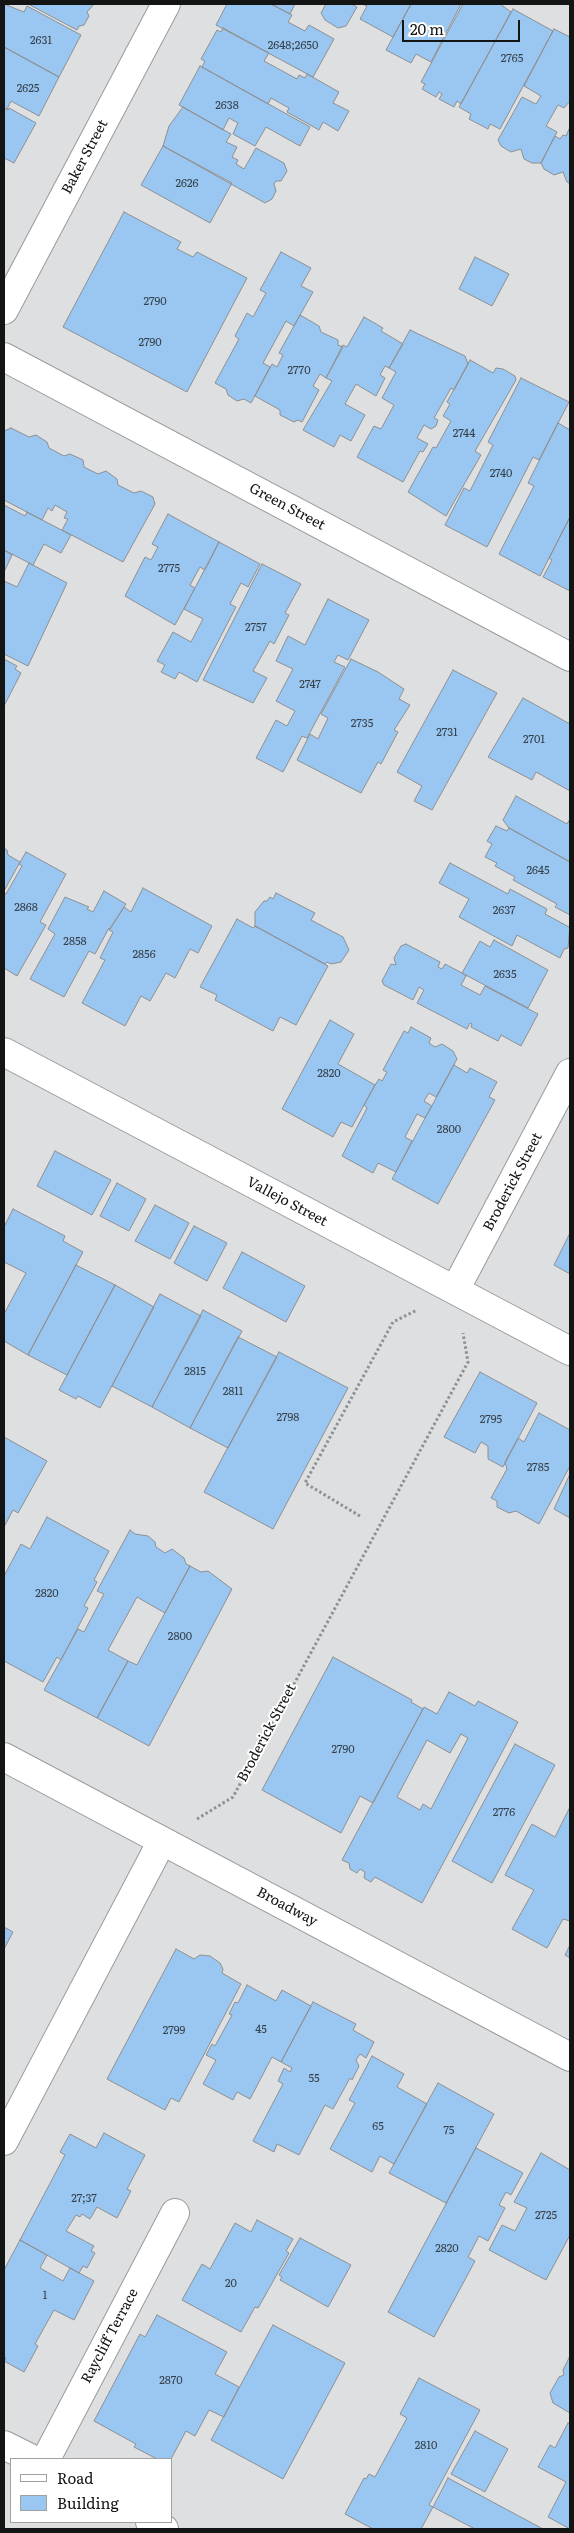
<!DOCTYPE html>
<html>
<head>
<meta charset="utf-8">
<style>
	body { margin:0 }
	#map { position:relative; width:574px; height:2533px; overflow:hidden; background:#dddfe1; font-family:Literata,serif }
	canvas { display:block }
	.frame { position:absolute; inset:0; border:5px solid #131414; pointer-events:none }
	.legend { position:absolute; left:10px; top:2458px; width:162px; height:65px; box-sizing:border-box; background:#fff; border:1px solid #a1a1a1; margin:0; padding:6px 9px; list-style:none; font-size:15px; color:#131414 }
	.legend li { display:flex; align-items:center; gap:10px; height:25px }
	.legend b { width:25px; border:1px solid #a1a1a1 }
	.scale { position:absolute; left:402px; top:20px; width:118px; height:22px; box-sizing:border-box; border:2px solid #131414; border-top:0; padding-left:6px; font-size:15px; line-height:18px; white-space:nowrap; color:#131414; -webkit-text-stroke:4px #fff; paint-order:stroke }
</style>
</head>
<body>
<div id="map">
<canvas width="574" height="2533"></canvas>
<div class="frame"></div>
<ul class="legend">
<li><b style="height:6px;background:#fff"></b>Road</li>
<li><b style="height:14px;background:#9ac7f1"></b>Building</li>
</ul>
<div class="scale">20 m</div>
</div>
<script>
const context = document.querySelector('canvas').getContext('2d');
context.lineJoin = 'round';
function fill(path, color) { context.fillStyle = color; context.fill(path, 'evenodd'); }
const toPath = rows => new Path2D(rows.map(r => 'M' + r).join(''));
function stroke(path, color, width, dash) { context.strokeStyle = color; context.lineWidth = width; context.lineCap = dash ? 'butt' : 'round'; context.setLineDash(dash || []); context.stroke(path); }
function write(font, color, halo, rows, align = 'center') {
  context.font = font + ' Literata,serif'; context.lineWidth = 4; context.setLineDash([]); context.textBaseline = 'middle'; context.strokeStyle = halo; context.fillStyle = color; for (const [text, x, y, turn = 0] of rows) {
    context.save(); context.translate(x, y); context.rotate((+turn || 0) * Math.PI / 180); context.textAlign = isNaN(turn) ? turn : align; if (halo) context.strokeText(text, 0, 0); context.fillText(text, 0, 0); context.restore();
  }
}
const building = toPath([
	[4,4,24,12,27,6,81,35,59,77,4,47,4,4],
	[28,4,94,4,87,12,89,16,84,25,79,26,77,30,28,4],
	[227,4,271,4,292,15,288,22,305,31,309,25,334,39,313,77,216,25,227,4],
	[271,4,295,4,290,14,271,4],
	[326,4,351,4,357,7,346,26,338,28,325,20,321,13,326,4],
	[362,4,411,4,393,37,360,19,367,6,362,4],
	[411,4,461,4,431,62,416,54,411,63,386,50,411,4],
	[463,4,500,4,511,12,461,104,457,101,454,107,439,99,442,94,439,92,436,97,422,89,425,84,421,82,463,4],
	[513,9,553,31,500,129,490,124,488,129,469,119,471,114,459,107,513,9],
	[223,28,269,53,264,61,297,79,299,75,305,78,307,74,339,92,333,103,349,111,338,131,323,122,319,130,287,112,289,108,271,98,268,104,202,67,205,61,201,59,217,30,221,32,223,28],
	[554,29,570,37,570,101,564,108,558,105,546,126,557,132,541,163,532,163,524,159,521,149,511,152,501,146,498,140,522,97,536,104,541,96,524,86,554,29],
	[4,47,59,77,39,116,11,101,7,109,4,108,4,47],
	[200,66,310,127,300,146,266,127,255,146,233,134,238,123,229,118,223,130,179,105,200,66],
	[183,107,231,134,226,142,237,147,232,157,238,160,236,164,244,169,256,148,284,163,287,171,281,181,276,181,274,184,276,191,272,199,265,203,163,146,169,126,183,107],
	[4,108,8,110,9,108,36,123,14,163,4,158,4,108],
	[570,127,570,184,567,182,563,172,554,175,544,169,541,163,555,136,560,139,563,135,566,136,570,127],
	[163,146,232,183,210,223,141,185,163,146],
	[124,212,181,242,177,249,193,257,197,252,247,278,187,392,63,327,124,212],
	[281,252,311,268,301,286,313,292,294,326,286,321,263,363,270,367,251,403,244,399,237,401,228,395,226,389,215,383,239,339,235,336,247,313,253,317,266,293,260,290,281,252],
	[475,257,509,274,492,306,459,289,475,257],
	[300,315,319,326,321,332,338,340,338,345,343,347,326,378,320,374,313,386,319,390,302,422,298,420,294,422,280,415,280,410,255,396,272,364,277,367,283,355,279,353,300,315],
	[364,317,383,328,381,331,403,344,389,368,385,366,380,375,385,378,376,396,356,384,345,404,365,415,351,441,340,435,334,447,303,430,332,381,326,378,343,345,347,347,364,317],
	[410,330,465,356,468,364,454,390,451,388,434,418,438,420,436,426,431,429,424,425,417,438,428,444,423,452,420,451,403,482,357,457,374,426,381,429,394,405,382,398,396,372,389,368,410,330],
	[470,360,493,373,496,368,503,369,515,376,516,380,475,451,481,455,446,516,408,492,433,447,436,448,451,421,443,416,450,404,447,402,470,360],
	[521,378,569,402,539,460,533,457,487,547,445,525,464,488,470,491,493,445,488,442,521,378],
	[558,423,570,430,570,517,540,576,499,554,534,486,528,483,558,423],
	[11,428,29,437,36,435,47,442,49,448,64,456,70,454,83,460,84,467,98,474,106,471,117,479,118,485,134,493,141,491,153,497,155,504,123,562,62,530,68,519,64,518,67,512,55,505,52,511,48,508,42,520,4,500,4,431,11,428],
	[4,505,25,516,27,512,71,535,61,553,44,544,33,565,4,550,4,505],
	[168,514,219,542,205,570,200,567,190,585,195,588,175,625,125,596,145,557,151,560,158,547,152,544,168,514],
	[570,517,570,591,543,577,552,560,549,558,570,517],
	[219,542,260,564,248,587,241,583,230,604,236,607,197,682,179,672,175,679,161,672,165,665,157,661,173,632,191,642,203,619,184,609,219,542],
	[4,550,12,555,4,572,4,550],
	[29,563,67,583,28,666,4,654,4,581,17,587,29,563],
	[262,564,301,584,285,613,289,615,274,644,270,641,253,671,267,678,253,703,203,680,262,564],
	[328,599,369,620,348,660,338,655,334,662,345,667,307,738,302,736,283,772,256,758,276,720,287,726,295,711,276,701,293,669,276,661,288,636,305,645,328,599],
	[4,659,17,666,15,669,21,673,4,706,4,659],
	[351,659,378,672,404,689,399,699,410,705,394,730,398,732,381,764,378,762,361,793,297,760,310,734,318,739,328,718,321,714,351,659],
	[453,670,497,693,432,810,414,801,422,786,397,772,453,670],
	[523,698,570,724,570,791,536,772,532,780,488,757,523,698],
	[516,796,567,824,570,819,570,862,509,828,503,820,516,796],
	[496,826,507,831,509,828,570,862,570,915,555,907,557,904,513,880,515,877,495,866,497,863,485,857,492,844,487,841,496,826],
	[4,848,7,850,8,855,20,862,4,891,4,848],
	[26,852,66,874,40,922,46,925,17,976,4,968,4,893,6,894,22,866,19,864,26,852],
	[450,863,508,894,510,889,547,909,545,914,569,927,570,924,568,948,564,949,560,958,517,935,512,946,459,917,469,899,439,883,450,863],
	[143,888,212,926,198,953,190,949,175,978,166,973,150,1001,141,996,125,1026,82,1003,105,960,100,958,113,932,109,930,124,907,131,912,143,888],
	[104,891,126,904,110,929,109,928,95,954,89,951,64,997,30,979,55,934,48,929,65,897,89,907,87,909,93,912,104,891],
	[276,893,315,913,311,920,343,937,349,950,341,962,331,964,327,962,325,964,255,926,255,912,264,901,267,901,270,897,273,899,276,893],
	[237,919,253,928,255,926,328,966,296,1025,280,1017,273,1031,215,1000,217,995,200,987,237,919],
	[494,940,548,970,528,1008,462,973,480,941,490,947,494,940],
	[406,944,440,962,438,967,442,969,445,964,462,973,466,976,461,985,480,995,485,986,538,1014,521,1046,501,1035,498,1041,471,1027,472,1024,470,1023,467,1029,417,1003,424,990,419,987,413,1000,384,985,382,981,391,964,396,965,394,958,401,946,406,944],
	[330,1020,354,1034,338,1064,375,1085,352,1127,341,1122,333,1137,282,1109,330,1020],
	[411,1027,431,1038,429,1043,435,1047,442,1044,453,1051,457,1059,436,1097,429,1093,424,1101,432,1106,425,1118,417,1114,405,1137,412,1141,396,1172,378,1163,373,1173,342,1156,367,1108,364,1105,375,1085,379,1079,382,1081,387,1072,383,1070,404,1031,408,1033,411,1027],
	[454,1065,467,1073,470,1068,497,1082,489,1097,495,1100,438,1204,392,1179,454,1065],
	[55,1151,111,1180,92,1215,37,1186,55,1151],
	[117,1183,146,1199,129,1231,100,1216,117,1183],
	[155,1205,189,1223,170,1259,135,1241,155,1205],
	[13,1209,65,1236,63,1241,83,1252,28,1355,4,1341,4,1314,26,1273,4,1262,4,1227,13,1209],
	[194,1226,227,1243,207,1281,174,1263,194,1226],
	[570,1233,570,1274,554,1265,570,1233],
	[242,1252,305,1286,286,1322,223,1288,242,1252],
	[76,1265,115,1285,67,1375,28,1355,76,1265],
	[115,1285,154,1307,100,1408,78,1396,76,1399,59,1390,115,1285],
	[160,1294,201,1316,152,1407,112,1386,160,1294],
	[203,1310,242,1331,190,1428,152,1407,203,1310],
	[238,1337,277,1357,228,1448,190,1428,238,1337],
	[279,1352,348,1388,273,1529,204,1492,279,1352],
	[480,1372,537,1403,503,1467,488,1459,488,1446,481,1442,475,1453,444,1437,480,1372],
	[539,1413,570,1430,570,1466,539,1524,516,1511,509,1513,497,1507,497,1501,491,1498,507,1469,505,1462,518,1438,524,1442,539,1413],
	[4,1437,47,1461,18,1513,13,1510,4,1527,4,1437],
	[570,1474,570,1518,554,1509,570,1474],
	[47,1517,109,1551,94,1580,97,1582,84,1606,88,1608,61,1660,57,1657,43,1682,4,1661,4,1576,21,1544,30,1549,47,1517],
	[130,1530,135,1534,148,1536,155,1542,156,1547,165,1553,172,1549,184,1558,186,1564,190,1566,165,1613,137,1597,108,1650,128,1661,97,1718,44,1690,78,1629,84,1632,104,1594,97,1591,130,1530],
	[190,1566,201,1572,208,1571,232,1589,149,1746,97,1718,128,1661,137,1665,190,1566],
	[333,1657,412,1700,411,1702,423,1709,373,1803,360,1796,341,1833,262,1790,333,1657],
	[449,1692,475,1706,478,1701,518,1722,422,1903,375,1877,371,1882,364,1878,365,1872,360,1869,357,1873,350,1869,349,1863,342,1860,424,1707,437,1714,449,1692],
	[461,1734,468,1738,431,1809,423,1804,420,1810,397,1797,427,1740,450,1753,461,1734],
	[515,1744,555,1765,492,1883,452,1861,515,1744],
	[570,1807,570,1921,563,1919,547,1948,512,1929,534,1890,505,1875,532,1824,555,1837,570,1807],
	[4,1927,13,1932,4,1949,4,1927],
	[570,1945,570,1958,565,1955,570,1945],
	[176,1949,194,1959,200,1955,210,1956,220,1963,223,1969,222,1973,241,1984,179,2102,171,2098,165,2110,107,2079,176,1949],
	[247,1985,276,2001,282,1990,311,2006,281,2062,272,2057,250,2099,237,2092,233,2100,203,2084,216,2060,206,2055,212,2044,215,2046,232,2015,229,2014,235,2002,238,2003,247,1985],
	[313,2002,356,2024,353,2030,374,2042,366,2058,360,2054,356,2060,359,2066,352,2080,350,2078,333,2109,325,2105,299,2155,277,2144,274,2152,253,2141,283,2084,278,2081,284,2068,290,2072,292,2068,281,2062,313,2002],
	[372,2056,404,2074,397,2087,427,2104,394,2164,380,2156,372,2172,330,2149,355,2103,349,2100,372,2056],
	[438,2083,494,2114,446,2203,389,2173,438,2083],
	[104,2133,145,2155,127,2189,131,2191,117,2218,97,2207,90,2219,82,2214,80,2217,76,2215,66,2231,94,2246,91,2251,95,2253,87,2268,83,2266,79,2273,20,2240,65,2155,60,2152,70,2134,96,2148,104,2133],
	[476,2148,523,2173,511,2195,506,2192,499,2205,505,2208,488,2241,479,2236,468,2257,475,2261,434,2337,388,2312,476,2148],
	[541,2153,570,2170,570,2235,546,2280,489,2250,502,2225,515,2231,527,2208,514,2202,541,2153],
	[257,2220,293,2239,286,2251,289,2253,258,2308,255,2307,241,2332,182,2300,202,2264,210,2269,235,2223,251,2232,257,2220],
	[300,2238,351,2265,328,2307,280,2280,282,2277,279,2275,300,2238],
	[20,2240,47,2255,40,2268,63,2281,70,2268,94,2281,74,2320,54,2310,35,2344,38,2346,24,2372,4,2361,6,2358,4,2357,4,2270,20,2240],
	[157,2315,227,2352,215,2374,239,2387,224,2417,209,2410,195,2436,186,2431,171,2459,157,2459,134,2447,136,2444,94,2421,140,2334,145,2337,157,2315],
	[273,2325,345,2363,283,2479,211,2440,273,2325],
	[569,2358,570,2358,570,2413,553,2403,550,2393,559,2377,564,2375,563,2370,569,2358],
	[419,2378,480,2410,429,2505,433,2507,421,2529,373,2529,345,2514,364,2478,366,2479,369,2474,375,2477,407,2418,400,2414,419,2378],
	[568,2423,570,2424,570,2529,548,2517,566,2482,538,2467,550,2445,555,2448,568,2423],
	[475,2431,508,2449,485,2492,451,2474,475,2431],
	[448,2478,543,2529,475,2529,433,2507,448,2478]
]);
const path = toPath([
	[360,1516,305,1483,393,1322,417,1310],
	[197,1819,233,1797,468,1362,463,1333]
]);
const minor = toPath([
	[4,310,166,4],
	[4,357,570,657],
	[4,1052,570,1351],
	[455,1290,570,1073],
	[4,1757,570,2057],
	[4,2141,162,1841],
	[4,2445,32,2459],
	[46,2459,175,2213],
	[150,2522,164,2529]
]);
const numberNames = [
	["2631",41,41],
	["2648;2650",293,46],
	["2765",512,59],
	["2625",28,89],
	["2638",227,106],
	["2626",187,184],
	["2790",155,302],
	["2790",150,343],
	["2770",299,371],
	["2744",464,434],
	["2740",501,474],
	["2775",169,569],
	["2757",256,628],
	["2747",310,685],
	["2735",362,724],
	["2731",447,733],
	["2701",534,740],
	["2645",538,871],
	["2868",26,908],
	["2637",504,911],
	["2858",75,942],
	["2856",144,955],
	["2635",505,975],
	["2820",329,1074],
	["2800",449,1130],
	["2815",195,1372],
	["2811",233,1392],
	["2798",288,1418],
	["2795",491,1420],
	["2785",538,1468],
	["2820",47,1594],
	["2800",180,1637],
	["2790",343,1750],
	["2776",504,1813],
	["45",261,2030],
	["2799",174,2031],
	["55",314,2079],
	["65",378,2127],
	["75",449,2131],
	["27;37",84,2199],
	["2725",546,2216],
	["2820",447,2249],
	["20",231,2284],
	["1",45,2296],
	["2870",171,2381],
	["2810",426,2446]
];
const streetNames = [
	["Baker Street",85,157,-62],
	["Green Street",287,507,28],
	["Broderick Street",513,1182,-62],
	["Vallejo Street",287,1202,28],
	["Broderick Street",267,1733,-62],
	["Broadway",287,1907,28],
	["Raycliff Terrace",110,2336,-62]
];
fill(building, '#9ac7f1');
stroke(building, '#8d8f91', 1);
stroke(minor, '#999b9d', 30);
stroke(path, '#8e9091', 3, [2.5, 2.5]);
stroke(minor, '#fff', 28);
write('11px', '#35414b', null, numberNames);
write('14px', '#131414', '#fff', streetNames);
</script>
</body>
</html>
